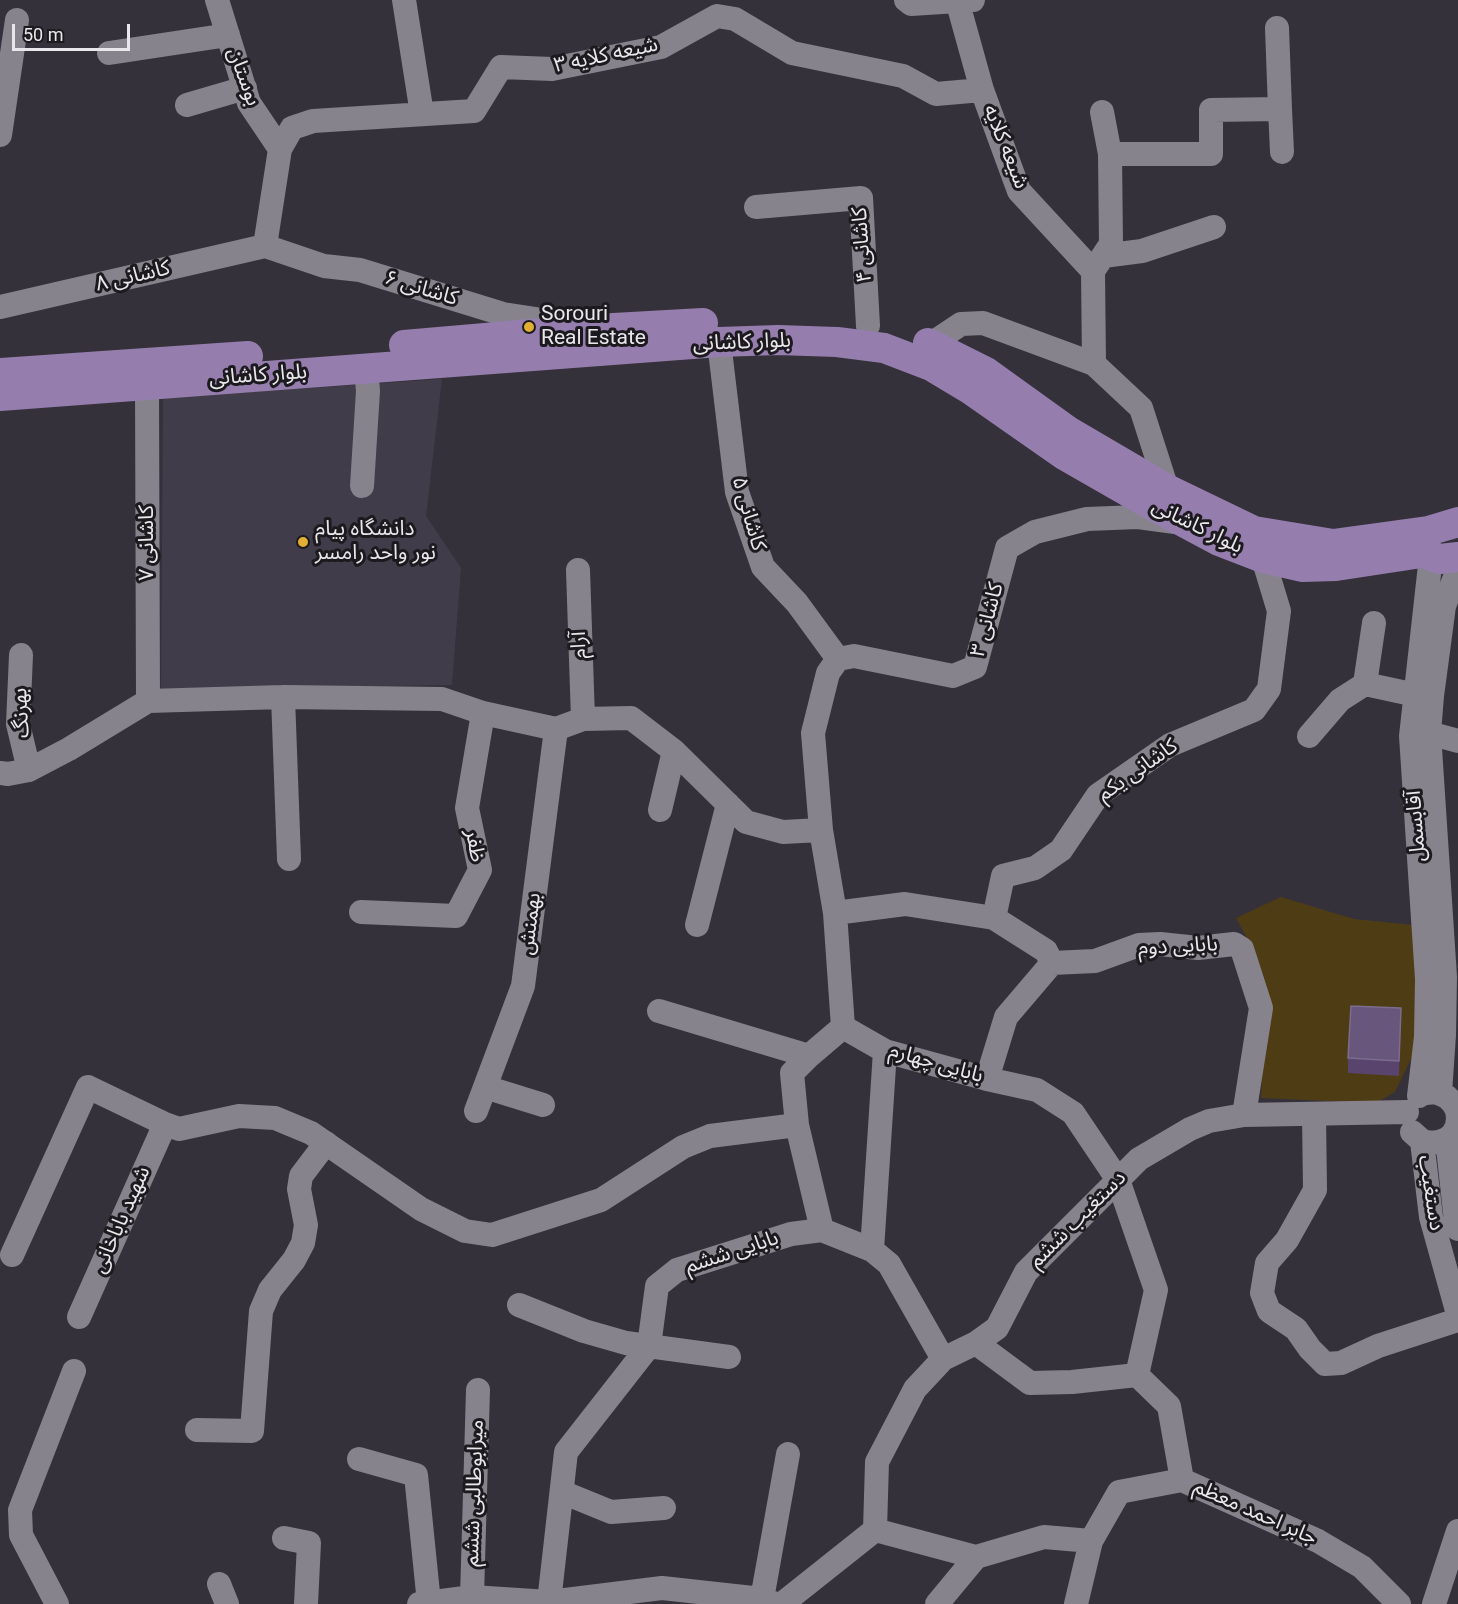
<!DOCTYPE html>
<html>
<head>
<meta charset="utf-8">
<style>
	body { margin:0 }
	#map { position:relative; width:1458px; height:1604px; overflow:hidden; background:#35313a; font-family:Roboto,sans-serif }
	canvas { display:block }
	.scale { position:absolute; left:12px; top:24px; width:118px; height:27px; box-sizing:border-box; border:3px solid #e9e7ec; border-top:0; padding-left:8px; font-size:18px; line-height:21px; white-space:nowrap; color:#e9e7ec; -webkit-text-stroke:4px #1c1a1e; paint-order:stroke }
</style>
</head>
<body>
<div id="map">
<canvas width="1458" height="1604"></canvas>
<div class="scale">50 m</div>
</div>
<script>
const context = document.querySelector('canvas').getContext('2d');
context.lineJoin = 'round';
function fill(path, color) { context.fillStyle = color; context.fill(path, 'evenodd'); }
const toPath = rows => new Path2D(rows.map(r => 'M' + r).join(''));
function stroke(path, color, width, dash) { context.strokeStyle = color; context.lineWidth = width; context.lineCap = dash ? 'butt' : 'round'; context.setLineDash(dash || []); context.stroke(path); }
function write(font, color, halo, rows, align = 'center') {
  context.font = font + ' Roboto,"Noto Sans Arabic",sans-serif'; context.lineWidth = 6; context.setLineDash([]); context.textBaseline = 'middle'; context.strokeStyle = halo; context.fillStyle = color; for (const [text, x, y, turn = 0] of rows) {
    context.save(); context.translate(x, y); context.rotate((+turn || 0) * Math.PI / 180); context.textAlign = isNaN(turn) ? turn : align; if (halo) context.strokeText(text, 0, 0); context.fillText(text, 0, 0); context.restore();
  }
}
const built = toPath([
	[442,379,426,516,461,568,452,685,161,689,163,398]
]);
const green = toPath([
	[1281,897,1354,919,1413,925,1423,994,1412,1057,1395,1092,1376,1103,1261,1098,1266,1015,1253,949,1236,918]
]);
const minor = toPath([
	[217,0,249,103,280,149],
	[404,0,422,114],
	[906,0,911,4,973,0],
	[957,0,982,90,1019,191,1093,271],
	[109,53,228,35],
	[187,105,245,88],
	[1280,109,1282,152],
	[1102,112,1110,154],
	[0,135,17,20],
	[756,207,861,198,868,326],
	[265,246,280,149,292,128,313,121,474,111,501,67,552,69,661,47,717,16,735,19,792,53,903,76,936,94,982,90],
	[265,246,324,266,360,270,503,314,549,321,563,326],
	[1103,256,1142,251,1214,227],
	[1093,271,1111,244,1110,154,1211,154,1211,110,1280,109,1277,28],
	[1093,271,1094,364],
	[0,307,265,246],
	[719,342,737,492,763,567,797,603,838,659],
	[931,344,961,324,983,323,1094,364,1141,408,1167,489],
	[147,385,148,701],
	[362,486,368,391,366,368],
	[578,570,583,719],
	[21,655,18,724,29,770],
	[1365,684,1374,623],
	[283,697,289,859],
	[1429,733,1458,741],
	[1309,736,1340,700,1365,684,1416,695],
	[0,773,8,774,29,770,69,749,148,701,283,697,442,699,483,713,556,729,583,719,631,718,674,751,746,822,783,832,821,830],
	[660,810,674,751],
	[361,912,456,916,480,870,467,808,483,713],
	[835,913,905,904,994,918,1046,951,1052,963],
	[994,918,1003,876,1035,868,1061,850,1098,795,1170,745,1254,710,1269,689,1279,611,1263,558],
	[697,925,728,804],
	[1052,963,1095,961,1139,945,1160,944,1198,948,1234,944,1242,949,1261,1008,1244,1115],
	[659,1011,809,1056],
	[987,1079,1006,1017,1052,963],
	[485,1087,543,1105],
	[1426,1093,1436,1092,1447,1097,1453,1103,1457,1110,1458,1118],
	[1440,1093,1444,1035,1445,977,1429,733,1432,696,1444,606,1458,569],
	[1419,1096,1426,1037,1427,979,1411,736,1431,556],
	[476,1111,523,986,556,729],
	[1314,1114,1315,1190,1287,1240,1267,1263,1262,1293,1269,1311,1296,1329,1310,1349,1325,1364,1341,1363,1378,1346,1458,1320],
	[1412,1132,1422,1141,1430,1143,1439,1142,1447,1139,1453,1134,1457,1126,1458,1119],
	[1447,1139,1456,1221,1458,1229],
	[1422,1141,1431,1217,1458,1314],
	[822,1230,797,1125,792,1073,809,1056,843,1027],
	[872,1250,885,1051],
	[12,1255,88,1087,165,1124,179,1129,239,1116,275,1118,311,1133,421,1209,465,1231,492,1235,601,1200,683,1147,710,1136,797,1125],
	[519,1305,584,1331,626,1343,729,1357],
	[79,1317,165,1124],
	[976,1343,1030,1383,1072,1382,1137,1375,1169,1406,1182,1480],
	[1137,1375,1156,1290,1118,1180,1073,1113,1037,1090,987,1079,885,1051,843,1027,835,913,821,830,813,733,828,673,838,659,854,656,953,676,975,667,1007,548,1035,532,1087,519,1138,517,1175,522],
	[197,1430,252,1431,261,1311,270,1290,294,1260,303,1243,306,1225,299,1189,301,1176,326,1143],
	[359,1459,416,1475,429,1603],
	[562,1492,611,1512,664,1508],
	[875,1530,976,1557],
	[284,1538,309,1543,306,1604],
	[976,1557,1044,1537,1091,1541,1119,1492,1182,1480,1318,1541,1362,1567,1399,1604],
	[219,1584,227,1604],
	[472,1597,478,1390],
	[762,1599,788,1454],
	[549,1602,566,1452,649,1346,657,1286,677,1270,791,1234,822,1230,872,1250,889,1264,943,1359],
	[57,1604,21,1535,20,1510,74,1371],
	[419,1604,472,1597,549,1602,662,1588,762,1599,776,1604],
	[782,1604,875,1530,877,1462,915,1389,943,1359,976,1343,997,1328,1026,1272,1139,1159,1190,1129,1209,1121,1244,1115,1407,1112],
	[937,1604,976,1557],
	[1076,1604,1091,1541],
	[1434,1604,1458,1531]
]);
const major = toPath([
	[928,343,986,372,1068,431,1167,489,1254,531,1333,544,1428,531],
	[404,345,578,330,703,323],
	[0,373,248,356],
	[0,396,719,342,778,340,837,342,884,348,931,366,971,390,1064,455,1146,502,1219,541,1263,558,1302,567,1336,566,1428,552],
	[1458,522,1428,531,1425,539,1426,548,1431,556,1440,559,1458,557]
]);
const wall = toPath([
	[1401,1023,1399,1076,1348,1073,1348,1058]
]);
const shadedWall = toPath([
	[1401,1008,1401,1023,1399,1076,1399,1061]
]);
const building = toPath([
	[1351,1006,1401,1008,1399,1061,1348,1058,1351,1006]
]);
const markers = [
	[529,327,6,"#e1af34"],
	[303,542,6,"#e1af34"]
];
const streetNames = [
	["شیعه کلایه ۳",606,56,-12],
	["بوستان",243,77,70],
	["شیعه کلایه",1005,147,68],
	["کاشانی ۴",863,245,-94],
	["کاشانی ۸",133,277,-13],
	["کاشانی ۶",421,289,17],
	["بلوار کاشانی",742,343,-2],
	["بلوار کاشانی",258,376,-4],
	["کاشانی ۵",748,514,74],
	["بلوار کاشانی",1197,527,26],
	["کاشانی ۷",148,543,-90],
	["کاشانی ۳",988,620,-75],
	["آرام",580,645,-92],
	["بهرنگ",22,713,-93],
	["کاشانی یکم",1138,771,-35],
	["آقابسمل",1417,826,-94],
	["ظفر",474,846,80],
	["بهمنش",531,924,-83],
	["بابایی دوم",1178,947,-3],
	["بابایی چهارم",936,1064,16],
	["دستغیب",1430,1193,81],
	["شهید باباخانی",122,1220,-66],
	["دستغیب ششم",1078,1220,-45],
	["بابایی ششم",732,1253,-18],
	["میرابوطالبی ششم",475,1493,-88],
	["جابر احمد معظم",1255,1513,24]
];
const poiNames = [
	["Sorouri",541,315],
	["Real Estate",541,339],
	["دانشگاه پیام",315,530],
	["نور واحد رامسر",315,554]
];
fill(built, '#413c49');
fill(green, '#4e3d14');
stroke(minor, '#87838d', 24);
stroke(major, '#957eae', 30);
fill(wall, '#59446e');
fill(shadedWall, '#443554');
fill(building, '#68567c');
stroke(building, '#7c6c8e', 1.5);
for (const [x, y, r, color] of markers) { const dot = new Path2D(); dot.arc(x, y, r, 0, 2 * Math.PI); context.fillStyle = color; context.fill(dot); stroke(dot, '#1c1a1e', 2); }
write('21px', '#e9e7ec', '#1c1a1e', streetNames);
write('21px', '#e9e7ec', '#1c1a1e', poiNames, 'left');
</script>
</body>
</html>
